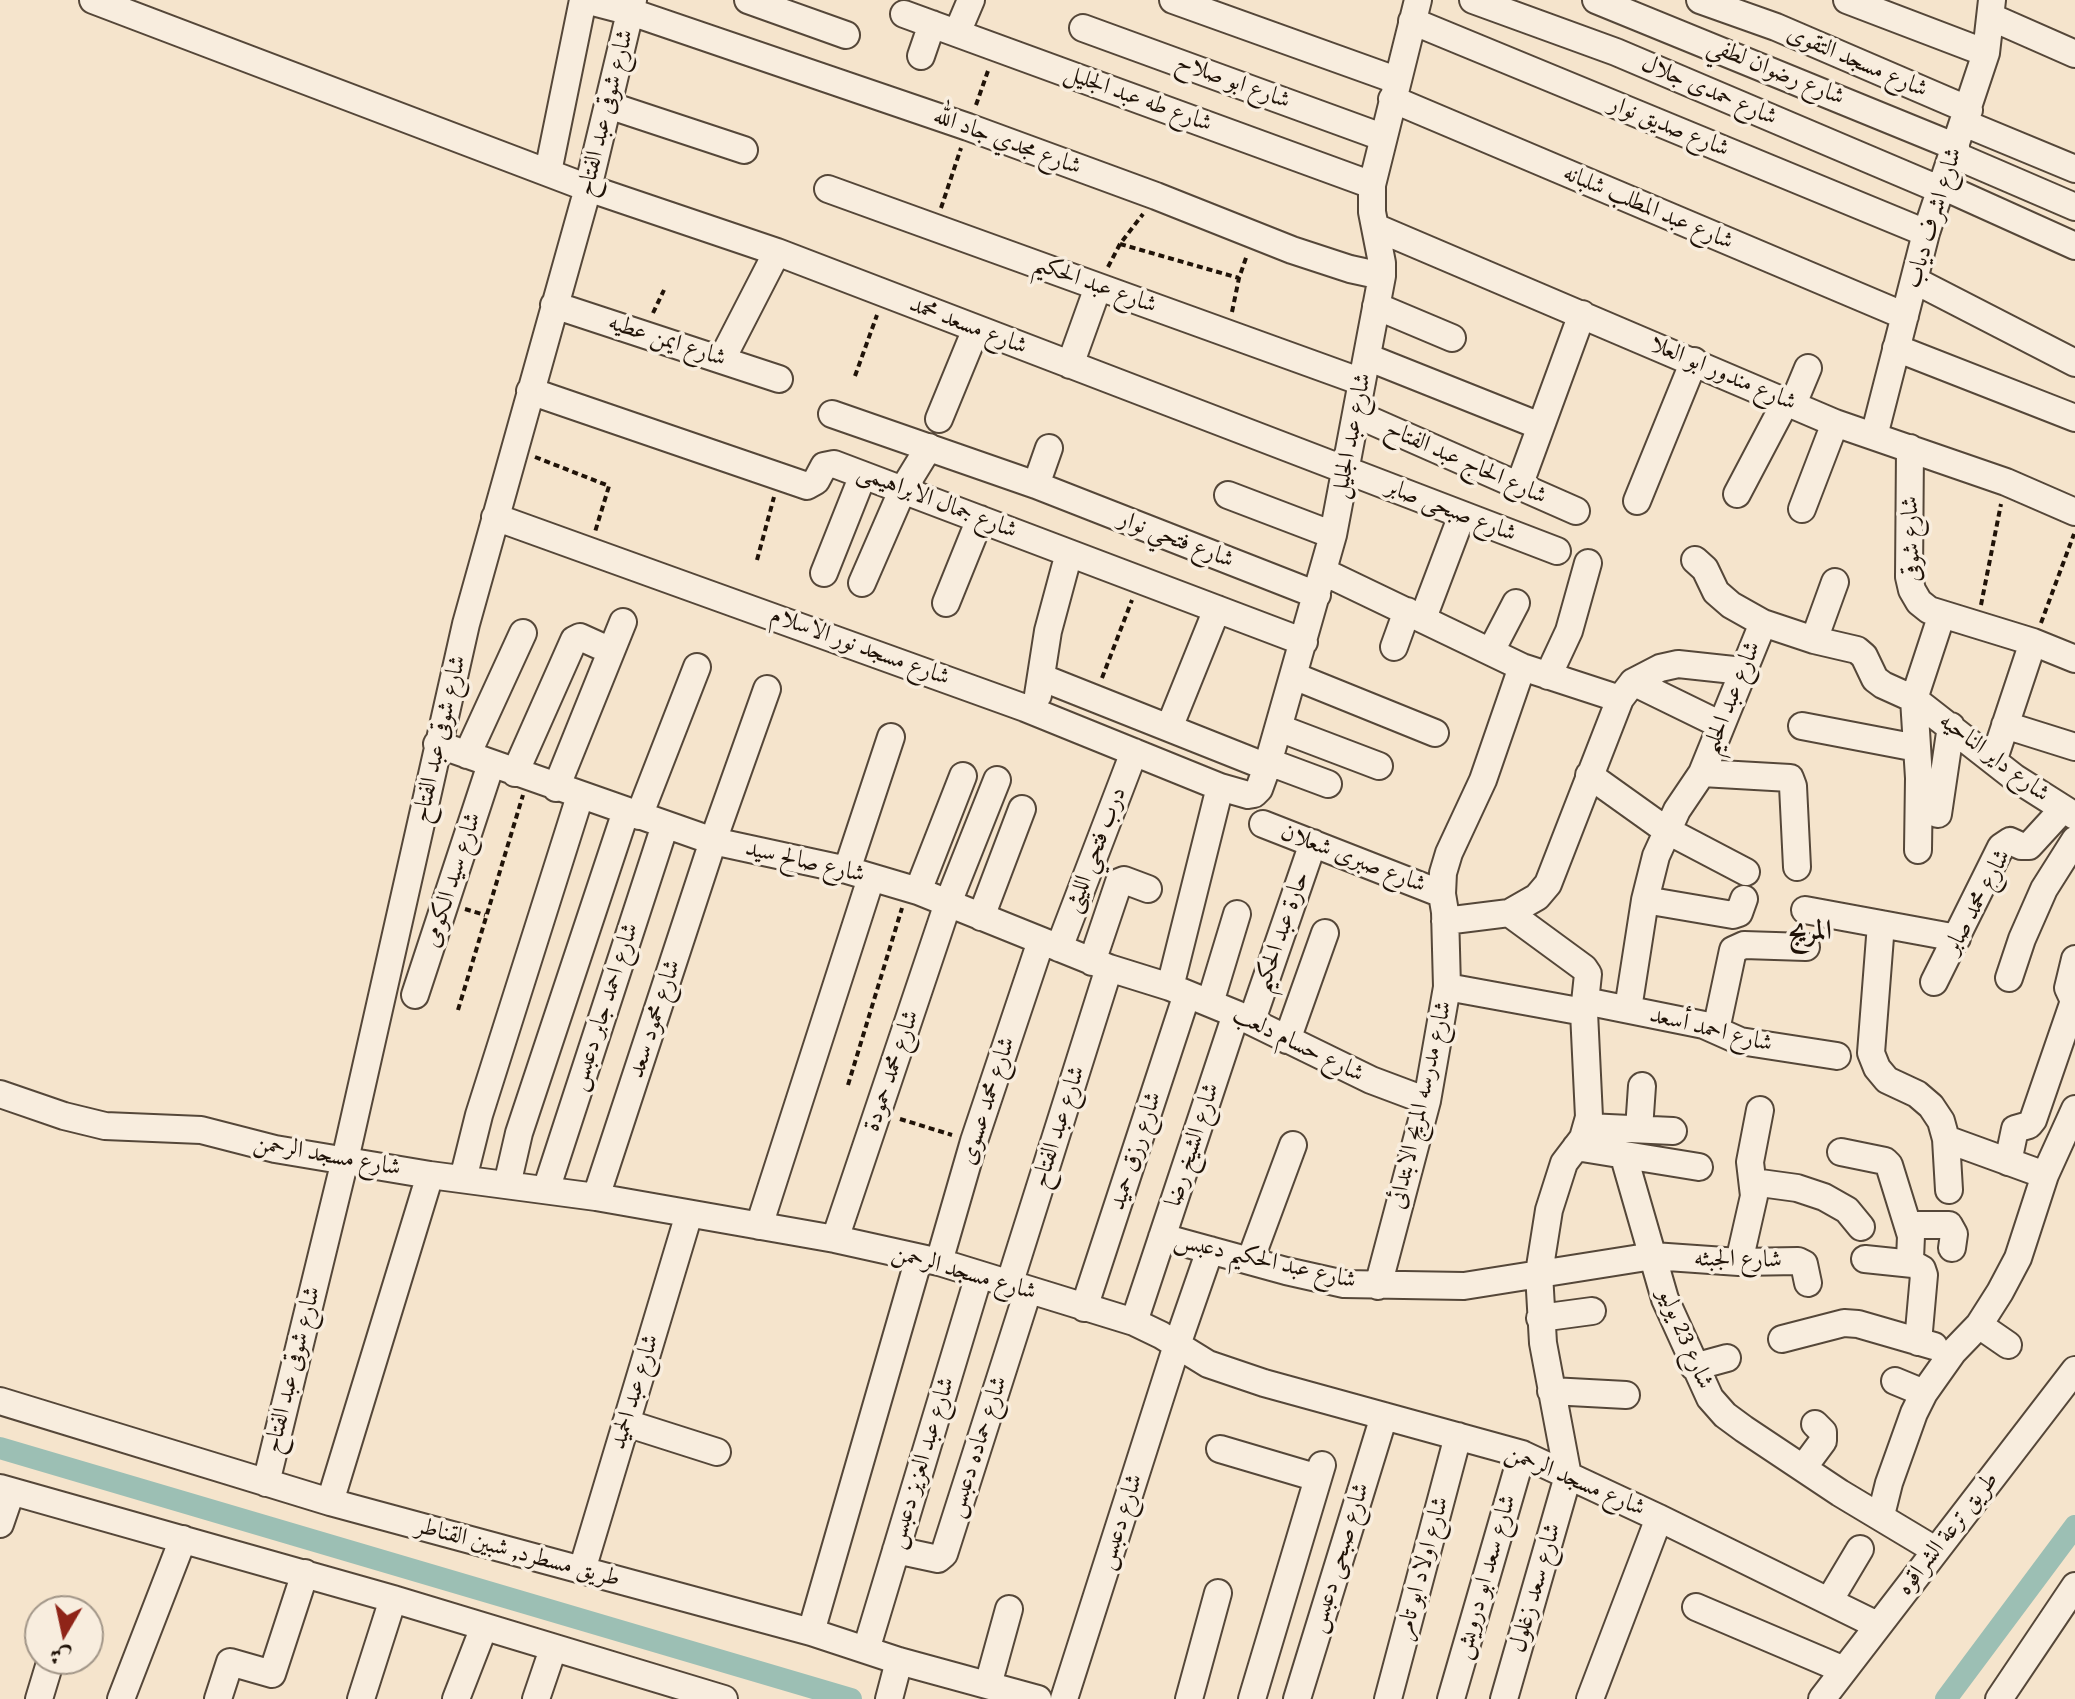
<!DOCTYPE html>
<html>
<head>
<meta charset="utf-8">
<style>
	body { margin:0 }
	#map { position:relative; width:2075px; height:1699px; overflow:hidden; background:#f5e4cc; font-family:"Gentium Book Plus",Amiri,serif }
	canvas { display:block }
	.north { position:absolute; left:24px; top:1595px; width:80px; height:80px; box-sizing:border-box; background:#f8edde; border:2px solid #a29688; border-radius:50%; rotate:189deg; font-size:22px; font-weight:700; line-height:32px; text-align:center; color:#201308 }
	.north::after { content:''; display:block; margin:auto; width:28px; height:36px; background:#8f2418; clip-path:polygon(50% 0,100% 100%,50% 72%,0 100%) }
</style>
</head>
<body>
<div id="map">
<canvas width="2075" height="1699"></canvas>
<div class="north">ش</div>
</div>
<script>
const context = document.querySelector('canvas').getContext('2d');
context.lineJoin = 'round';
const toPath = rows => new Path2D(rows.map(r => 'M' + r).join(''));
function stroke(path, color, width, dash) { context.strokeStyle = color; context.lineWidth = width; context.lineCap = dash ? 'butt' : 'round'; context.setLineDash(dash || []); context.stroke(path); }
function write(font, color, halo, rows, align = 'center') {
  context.font = font + ' "Gentium Book Plus",Amiri,serif'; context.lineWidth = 7; context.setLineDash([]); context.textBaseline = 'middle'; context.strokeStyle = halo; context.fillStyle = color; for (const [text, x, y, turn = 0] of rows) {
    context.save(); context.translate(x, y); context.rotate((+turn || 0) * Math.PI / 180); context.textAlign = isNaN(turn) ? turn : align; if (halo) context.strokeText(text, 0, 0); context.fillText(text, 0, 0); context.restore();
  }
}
const canal = toPath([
	[0,1448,851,1699],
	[1946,1699,2075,1526]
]);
const path = toPath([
	[976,105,989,68],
	[941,208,961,148],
	[1120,244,1239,278],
	[1108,267,1120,244,1143,214],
	[1232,312,1239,278,1247,255],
	[653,313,664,290],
	[855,376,877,315],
	[535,457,609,486,595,532],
	[757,560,774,497],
	[1981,605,2001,504],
	[2041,623,2074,534],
	[1102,678,1132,600],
	[465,909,485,915],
	[458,1010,523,795],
	[848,1085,902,908],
	[900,1119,952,1135]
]);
const minor = toPath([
	[93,0,588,188,777,252,1557,551],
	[585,0,631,12,968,127,1156,196,1292,250,1350,269,1382,276],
	[748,0,846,35],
	[1173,0,1396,80],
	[1473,0,1616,52,1941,190],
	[1596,0,1956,147],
	[1700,0,1776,27,1969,110],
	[1847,0,1986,53],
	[904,14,1372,185],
	[1991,17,2075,54],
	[1412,21,1926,233],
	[1083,28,1382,137],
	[957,33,971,0],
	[921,56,932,24],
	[1392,99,1905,316],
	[608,105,744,150],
	[1964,123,2075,169],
	[1952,154,2075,207],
	[548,172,583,0],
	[1942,186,2075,246],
	[828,189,1362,382],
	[1375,227,1835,423,2006,482,2075,512],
	[1914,280,2075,363],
	[554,305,779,379],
	[1376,306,1452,338],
	[1896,348,2075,418],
	[1367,357,1540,426],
	[722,359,777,252],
	[1070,365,1098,287],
	[530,391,807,486,816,481,824,466,834,464,1304,642],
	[1793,404,1808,368],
	[832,414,1036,485,1317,595],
	[1356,414,1576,511],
	[939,419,976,329],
	[1874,436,1926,233,1986,53,1992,0],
	[1910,448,1909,577,1912,590,1919,602,1929,610,2033,642,2075,659],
	[1036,485,1049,448],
	[1519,486,1582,314],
	[1737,494,1786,401],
	[1228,495,1333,535],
	[1637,501,1694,361],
	[1802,509,1835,423],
	[495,517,1025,708,1220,787,1248,795,1254,794,1259,789,1267,767,1333,535,1382,276,1382,263,1372,212,1372,185,1418,0],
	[1695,560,1705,569,1716,592,1731,605,1763,623,1814,640,1857,650,1864,656,1875,679,1883,685,1914,699,2015,778,2075,816],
	[1324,572,1522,667,1620,699,1633,682,1660,668,1678,664,1743,671],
	[824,573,863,475],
	[862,583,902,491,929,447],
	[946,603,980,519],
	[1423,618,1462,515],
	[1814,640,1835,582],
	[1394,647,1407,611],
	[1491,651,1516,603],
	[1294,676,1435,733],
	[1548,676,1569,631,1588,563],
	[1043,678,1267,767],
	[1633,682,1721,725],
	[1038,695,1048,631,1069,553],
	[2005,725,2075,747],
	[1802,726,1917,748],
	[1169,728,1217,609],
	[1279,728,1379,766],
	[437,744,713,841,847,870,918,891,1109,968,1170,987,1236,1014,1371,1080,1427,1101],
	[467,755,523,633],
	[1994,759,2033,642],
	[1269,762,1328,784],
	[515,773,574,640,580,637,611,651],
	[1702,773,1790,778,1793,786,1797,867],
	[1589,775,1666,830,1746,872],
	[556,788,623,622],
	[1938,814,1951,726],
	[639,816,697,667],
	[1263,824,1442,894],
	[1918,850,1919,778,1914,699,1942,614],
	[847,870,891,737],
	[918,891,963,776],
	[1645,900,1733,915,1739,913,1744,899],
	[1805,910,1957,938],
	[981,917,1022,809],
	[1445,921,1509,913,1537,897,1548,884,1620,699],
	[1881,924,1871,1053,1877,1068,1887,1080,1917,1094,1931,1106,1941,1121,1946,1139,1949,1190],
	[1059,948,1134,752],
	[1092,962,1119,882,1124,880,1148,889],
	[2009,978,2022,939,2044,889,2075,840],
	[1934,982,2001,847,2010,841,2021,846,2029,846,2063,809],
	[1170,987,1220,787],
	[1447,987,1584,1012],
	[415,995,491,764],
	[1585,1001,1704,1025,1740,1041,1837,1056],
	[1210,1003,1237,914],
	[1628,1009,1645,900,1656,856,1677,810,1702,773,1763,623],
	[1252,1020,1313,843],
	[1716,1030,1733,950,1744,945,1806,947],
	[1287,1040,1325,933],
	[0,1094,64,1116,105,1126,201,1130,275,1149,430,1175,596,1197,835,1239,939,1262,1134,1322,1161,1335,1208,1364,1264,1383,1522,1454,1659,1518,1877,1625],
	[1587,1127,1673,1131],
	[1639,1129,1642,1086],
	[1946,1139,2045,1175],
	[1576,1147,1699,1167],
	[1841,1152,1885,1161,1889,1165,1911,1236,1910,1259,1913,1264,1922,1269,1924,1275,1918,1342],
	[1624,1157,1665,1299,1710,1398,1725,1415,1744,1429,1840,1493,1935,1550],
	[2008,1162,2015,1129,2029,1125,2033,1120,2074,1001,2068,988,2075,959],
	[463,1179,479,1115,580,796],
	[1753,1182,1797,1188,1824,1197,1847,1210,1861,1227],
	[507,1185,519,1133,626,811],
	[546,1190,665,825],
	[596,1197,713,841,767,689],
	[1908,1225,1949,1225,1954,1234,1952,1248],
	[759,1226,871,878],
	[1162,1237,1286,1271,1344,1284,1464,1286,1653,1256,1739,1262,1798,1261,1804,1264,1808,1283],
	[835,1239,948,903,997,780],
	[1865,1259,1913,1264],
	[1250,1261,1293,1145],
	[939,1262,974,1141,1041,941],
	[1739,1262,1754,1196,1750,1162,1760,1110],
	[1009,1285,1109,968],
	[1378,1286,1427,1101,1447,987,1445,912,1442,894,1443,873,1449,853,1483,780,1522,667],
	[1084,1308,1187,994],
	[1540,1318,1592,1311],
	[1134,1322,1236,1014],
	[1979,1325,2008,1345],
	[1782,1339,1844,1323,1858,1324,1934,1346],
	[1694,1367,1727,1358],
	[1895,1381,1924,1393],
	[1551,1391,1626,1395],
	[0,1401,330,1502,811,1632,899,1661,1038,1699],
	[626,1423,717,1452],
	[1220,1449,1318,1478],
	[1803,1468,1823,1441,1823,1432,1815,1424],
	[266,1483,345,1160,466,624,588,188,633,0],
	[0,1488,393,1599,724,1699],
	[330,1502,430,1175],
	[1881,1515,1889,1483,1914,1413,1924,1393,1953,1352,1979,1325,2000,1292,2018,1258,2045,1175,2075,1109],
	[0,1524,11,1492],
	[896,1550,938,1559,944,1554,1028,1291],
	[582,1570,689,1214],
	[1829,1601,1860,1549],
	[1696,1607,1844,1670],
	[811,1632,919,1258],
	[866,1650,979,1275],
	[988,1685,1009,1609],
	[39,1699,49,1666],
	[121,1699,183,1539],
	[218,1699,230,1662,272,1674,305,1573],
	[361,1699,393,1599],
	[456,1699,484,1627],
	[536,1699,553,1649],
	[889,1699,899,1661],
	[1064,1699,1177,1345,1210,1250],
	[1189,1699,1218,1593],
	[1252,1699,1322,1465],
	[1297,1699,1384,1416],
	[1388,1699,1458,1436],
	[1451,1699,1522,1454],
	[1504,1699,1568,1476,1543,1343,1539,1273,1549,1210,1564,1163,1583,1138,1589,1117,1584,1012,1588,974,1584,968,1509,913],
	[1590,1699,1659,1518],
	[1822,1699,2075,1370],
	[1999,1699,2075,1586]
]);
const streetNames = [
	["شارع مسجد التقوى",1857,62,23],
	["شارع رضوان لطفي",1776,72,22],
	["شارع ابو صلاح",1233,82,20],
	["شارع حمدى جلال",1709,91,23],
	["شارع طه عبد الجليل",1138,99,20],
	["شارع شوقى عبد الفتاح",606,113,-76],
	["شارع صديق نوار",1669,127,22],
	["شارع مجدي جاد الله",1007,142,20],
	["شارع عبد المطلب شلبانه",1648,208,23],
	["شارع اشرف دياب",1934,218,-73],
	["شارع عبد الحكيم",1095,285,20],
	["شارع مسعد محمد",968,326,21],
	["شارع ايمن عطيه",667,341,18],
	["شارع مندور ابو العلا",1723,374,23],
	["شارع عبد الجليل",1352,436,-79],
	["شارع الحاج عبد الفتاح",1466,463,24],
	["شارع جمال الابراهيمى",937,502,21],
	["شارع صبحى صابر",1451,511,21],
	["شارع شوقى",1912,539,-92],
	["شارع فتحي نوار",1176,540,21],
	["شارع مسجد نور الاسلام",860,647,20],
	["شارع عبد الحليم",1732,698,-68],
	["شارع شوقى عبد الفتاح",440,739,-77],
	["شارع داير الناحيه",1994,758,37],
	["درب فتحي الليثى",1096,850,-69],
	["شارع صبرى شعلان",1353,859,21],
	["شارع صالح سيد",805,862,13],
	["شارع سيد الكومى",453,880,-72],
	["شارع محمد صابر",1978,902,-62],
	["حارة عبد الحكيم",1282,932,-71],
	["شارع احمد جابر دعبس",605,1007,-72],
	["شارع محمود سعد",655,1019,-72],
	["شارع احمد أسعد",1711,1030,14],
	["شارع حسام دلعب",1298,1045,26],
	["شارع محمد حمودة",892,1071,-71],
	["شارع محمد عسوى",988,1101,-72],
	["شارع مدرسه المريج الابتدائى",1421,1105,-77],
	["شارع عبد الفتاح",1059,1127,-72],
	["شارع الشيخ رضا",1193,1145,-72],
	["شارع رزق حميد",1136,1151,-72],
	["شارع مسجد الرحمن",327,1156,10],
	["شارع الجبثه",1738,1260,1],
	["شارع عبد الحكيم دعبس",1265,1261,13],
	["شارع مسجد الرحمن",964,1273,16],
	["شارع 23 يوليو",1685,1339,67],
	["شارع شوقى عبد الفتاح",293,1370,-76],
	["شارع عبد الحميد",635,1392,-73],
	["شارع حماده دعبس",978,1447,-72],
	["شارع عبد العزيز دعبس",922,1463,-73],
	["شارع مسجد الرحمن",1575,1481,23],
	["شارع دعبس",1121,1522,-72],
	["طريق ترعة الشراقوه",1948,1534,-52],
	["طريق مسطرد, شبين القناطر",518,1553,15],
	["شارع صبحى دعبس",1340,1558,-73],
	["شارع اولاد ابو تامر",1423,1568,-75],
	["شارع سعد ابو درويش",1486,1577,-74],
	["شارع سعد زغلول",1536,1588,-74]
];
const quarterNames = [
	["المريج",1810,932]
];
stroke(canal, '#9cbfb4', 22);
stroke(minor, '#554739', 30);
stroke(path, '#201308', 4, [6, 4]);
stroke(minor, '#f8edde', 26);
write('24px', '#201308', '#f8edde', streetNames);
write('bold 28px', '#201308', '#f8edde', quarterNames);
</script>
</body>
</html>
